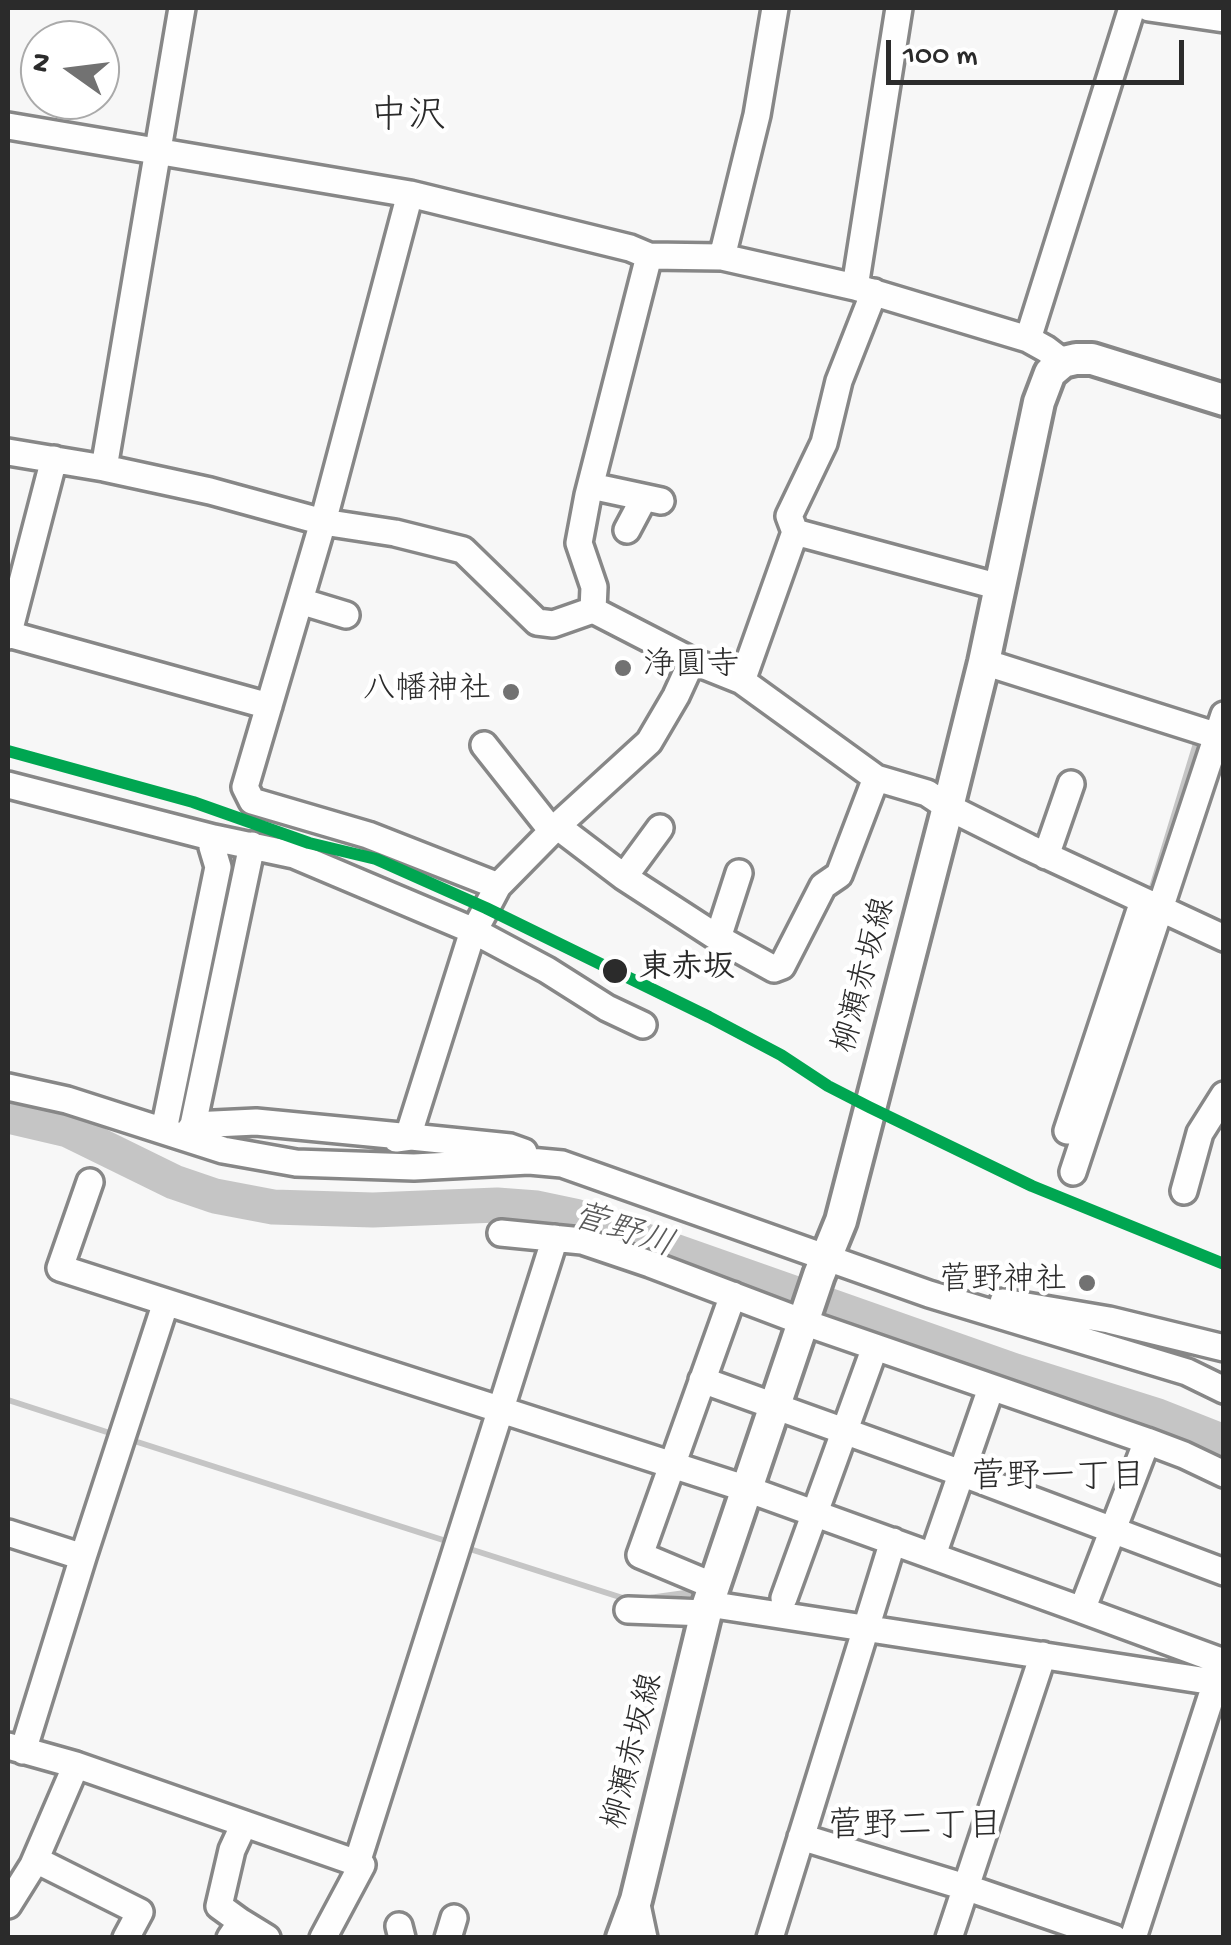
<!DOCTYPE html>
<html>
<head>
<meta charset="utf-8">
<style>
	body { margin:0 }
	#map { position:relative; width:1231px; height:1945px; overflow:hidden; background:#f7f7f7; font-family:"Gochi Hand",sans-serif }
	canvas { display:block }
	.frame { position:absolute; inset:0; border:10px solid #2b2b2b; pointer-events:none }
	.north { position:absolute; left:20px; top:20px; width:100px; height:100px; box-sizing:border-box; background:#fff; border:2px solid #aaa; border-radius:50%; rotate:284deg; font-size:28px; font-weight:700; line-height:40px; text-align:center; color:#2b2b2b }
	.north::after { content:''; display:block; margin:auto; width:35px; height:45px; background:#727272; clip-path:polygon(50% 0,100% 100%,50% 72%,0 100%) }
	.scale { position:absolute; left:886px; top:40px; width:298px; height:45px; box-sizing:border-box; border:5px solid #2b2b2b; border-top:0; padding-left:12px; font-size:30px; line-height:35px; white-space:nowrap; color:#2b2b2b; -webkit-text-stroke:8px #fff; paint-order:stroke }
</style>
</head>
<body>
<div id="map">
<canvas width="1231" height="1945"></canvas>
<div class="frame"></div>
<div class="north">N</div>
<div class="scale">100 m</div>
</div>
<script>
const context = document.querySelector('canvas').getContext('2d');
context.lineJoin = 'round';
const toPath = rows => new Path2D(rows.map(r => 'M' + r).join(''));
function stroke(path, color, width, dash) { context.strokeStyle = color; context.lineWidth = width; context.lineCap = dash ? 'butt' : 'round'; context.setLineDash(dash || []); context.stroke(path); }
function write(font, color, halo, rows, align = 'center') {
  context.font = font + ' "Gochi Hand","Klee One",sans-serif'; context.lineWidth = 9; context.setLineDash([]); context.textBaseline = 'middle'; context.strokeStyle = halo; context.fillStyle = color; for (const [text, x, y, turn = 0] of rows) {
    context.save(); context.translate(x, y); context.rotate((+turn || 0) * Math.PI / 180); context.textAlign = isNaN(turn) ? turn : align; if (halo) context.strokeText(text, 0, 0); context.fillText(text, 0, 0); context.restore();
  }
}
const stream = toPath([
	[1150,894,1196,743,1202,744],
	[8,1400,116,1435],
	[128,1439,443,1540],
	[473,1550,629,1600],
	[642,1599,685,1593,704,1594]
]);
const river = toPath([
	[8,1116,68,1130,174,1182,215,1196,273,1207,373,1210,497,1205,537,1208,575,1216,1015,1371,1158,1416,1224,1442]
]);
const minor = toPath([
	[1149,8,1224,19],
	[8,126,410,194,630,248,649,256,722,257,855,287,1028,339,1046,349,1063,362],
	[410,194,323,522,245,787,252,801,368,835,498,886],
	[722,257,757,115,775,8],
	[855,287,899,8],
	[1028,339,1132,8],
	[8,452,104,468,210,491,323,522,395,533,463,550,537,622,553,624,593,610,692,661,742,681,876,778,927,793,948,807,1028,847,1224,938],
	[104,468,182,8],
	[591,486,661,501],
	[627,530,644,498],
	[795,532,1000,587],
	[300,601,346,615],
	[593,610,594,587,579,543,588,495,649,256],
	[8,634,269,706],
	[8,636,54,459],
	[984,662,1224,738],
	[742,681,795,532,789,516,824,443,839,381,874,292],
	[484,745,552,831],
	[8,785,214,838],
	[557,826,624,877,718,938,774,969,782,966,823,886,839,875,876,778],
	[1046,856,1071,784],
	[624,877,660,828],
	[718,938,739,873],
	[8,1087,67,1100,223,1150,296,1163,414,1167,529,1161,562,1164,929,1294,1187,1372,1224,1390],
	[193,1125,252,845],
	[164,1130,218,867,212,847,214,838,294,855,474,931,547,970,607,1008,643,1025],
	[1067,1131,1143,901],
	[185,1137,193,1125,256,1122,411,1137,411,1127,471,937,498,886,557,826,649,742,676,696,692,661],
	[396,1139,411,1137,510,1147,524,1152],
	[1073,1172,1224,715],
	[90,1182,60,1268,166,1302],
	[1184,1191,1200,1133,1224,1095],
	[501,1233,582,1241,650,1264,803,1322,1147,1441,1184,1455,1224,1474],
	[1003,1302,1109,1320,1224,1348],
	[702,1380,961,1473,1224,1572],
	[8,1533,83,1557],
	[933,1555,991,1388],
	[714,1586,640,1555,733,1295],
	[784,1598,875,1347],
	[708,1604,1214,1682],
	[628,1610,706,1613],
	[8,1746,76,1765,357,1863,555,1238],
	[23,1751,83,1557,166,1302,747,1489,1082,1610],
	[801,1837,965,1887,1114,1938],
	[36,1860,140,1912,126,1938],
	[636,1900,644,1938],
	[8,1905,33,1865,76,1765],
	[241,1922,267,1938],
	[399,1926,402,1938],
	[230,1938,241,1922,219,1906,232,1850,244,1824],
	[323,1938,362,1865,357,1863],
	[448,1938,454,1918],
	[770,1938,893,1541],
	[949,1938,1043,1655],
	[1133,1938,1212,1694,1218,1660,1082,1610,1147,1441]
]);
const major = toPath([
	[622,1938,636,1900,708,1604,819,1275,841,1221,948,807,984,662,1039,402,1050,373,1063,362,1076,359,1092,359,1224,400]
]);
const rail1 = toPath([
	[8,751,193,802,309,843,376,859,486,908,709,1017,781,1055,828,1086,869,1107,1032,1186,1224,1264]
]);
const markers = [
	[623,668,10,"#727272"],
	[511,692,10,"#727272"],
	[615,971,14,"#2b2b2b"],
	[1087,1283,10,"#727272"]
];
const poiNames = [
	["浄圓寺",643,668,"left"],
	["八幡神社",491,692],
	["菅野神社",1067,1283]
];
const stopNames = [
	["東赤坂",639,971]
];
const streetNames = [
	["柳瀬赤坂線",867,976,-75],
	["柳瀬赤坂線",636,1752,-76]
];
const waterNames = [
	["菅野川",622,1234,18]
];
const neighbourhoodNames = [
	["菅野一丁目",1058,1481],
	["菅野二丁目",915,1830]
];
const quarterNames = [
	["中沢",408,120]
];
stroke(stream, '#c5c5c5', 6);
stroke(river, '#c5c5c5', 35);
stroke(minor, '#878787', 32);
stroke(major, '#878787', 38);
stroke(minor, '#fefefe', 25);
stroke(major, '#fefefe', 30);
stroke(rail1, '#00a651', 12);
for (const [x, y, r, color] of markers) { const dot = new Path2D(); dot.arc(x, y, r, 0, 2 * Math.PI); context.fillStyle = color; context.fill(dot); stroke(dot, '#fff', 4); }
write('32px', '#2b2b2b', '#fff', poiNames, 'right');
write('bold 32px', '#2b2b2b', '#fff', stopNames, 'left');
write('32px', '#2b2b2b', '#fff', streetNames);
write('italic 35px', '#5a5a5a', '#fff', waterNames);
write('35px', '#2b2b2b', '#fff', neighbourhoodNames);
write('38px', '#2b2b2b', '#fff', quarterNames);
</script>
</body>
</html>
